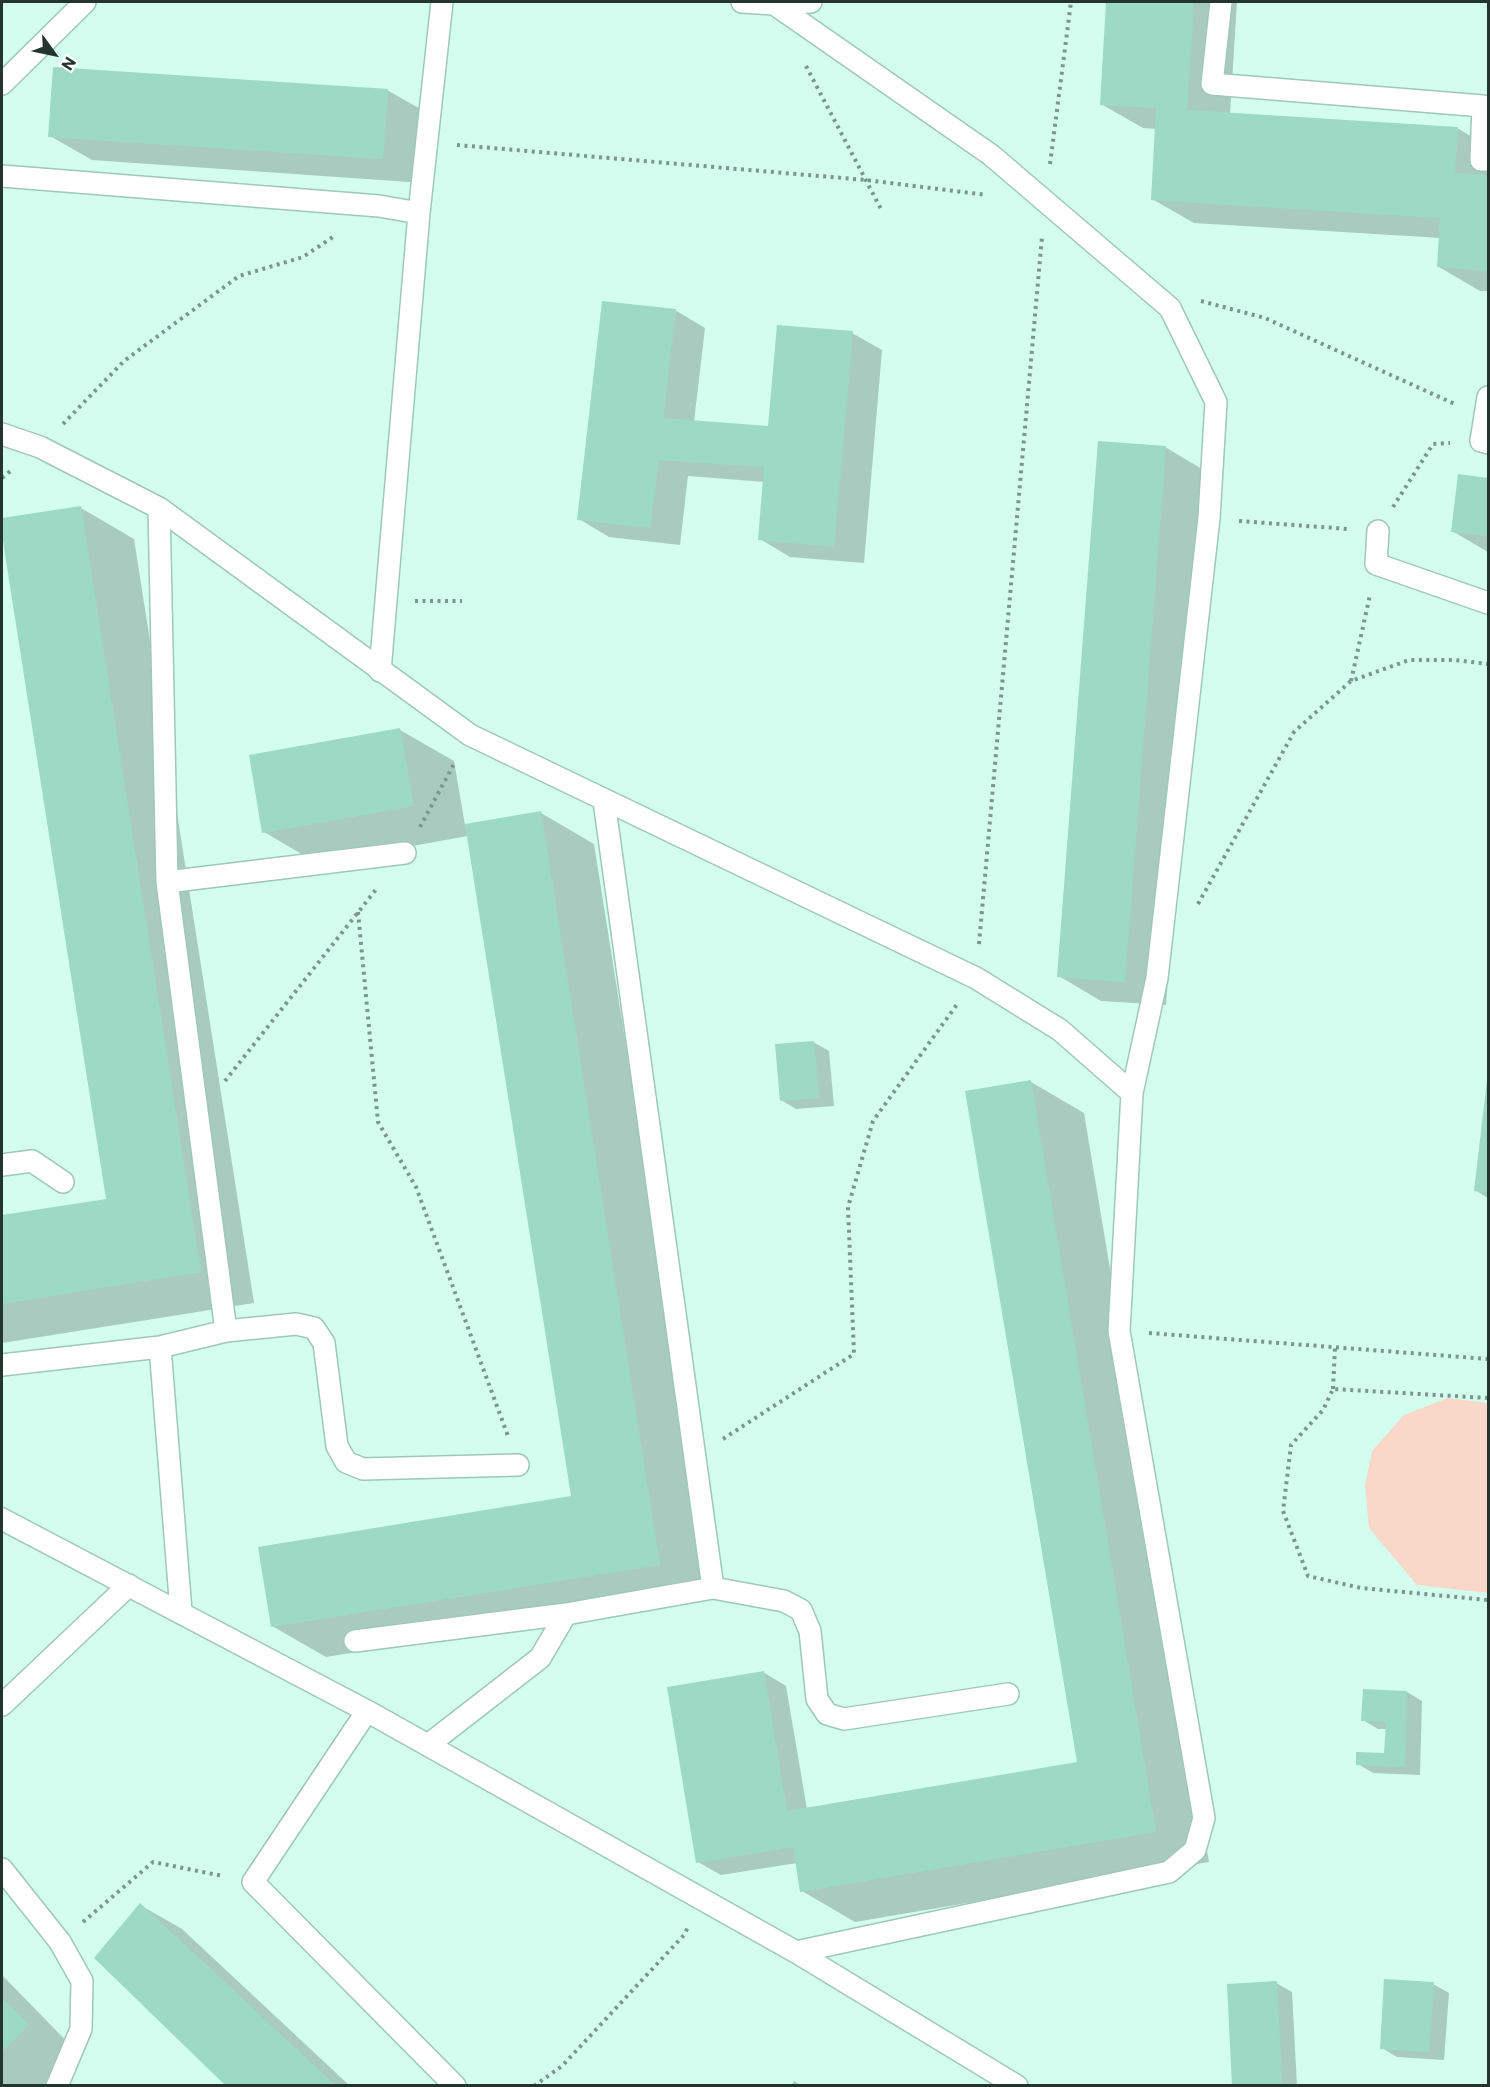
<!DOCTYPE html>
<html>
<head>
<meta charset="utf-8">
<style>
	body { margin:0 }
	#map { position:relative; width:1490px; height:2087px; overflow:hidden; background:#d3fdef; font-family:Commissioner,sans-serif }
	canvas { display:block }
	.frame { position:absolute; inset:0; border:3px solid #24342e; pointer-events:none }
	.north { position:absolute; left:24px; top:24px; width:60px; height:60px; -webkit-text-stroke:4px #fff; paint-order:stroke; rotate:123deg; font-size:16px; font-weight:700; line-height:24px; text-align:center; color:#24342e }
	.north::after { content:''; display:block; margin:auto; width:21px; height:27px; background:#24342e; clip-path:polygon(50% 0,100% 100%,50% 72%,0 100%) }
</style>
</head>
<body>
<div id="map">
<canvas width="1490" height="2087"></canvas>
<div class="frame"></div>
<div class="north">N</div>
</div>
<script>
const context = document.querySelector('canvas').getContext('2d');
context.lineJoin = 'round';
function fill(path, color) { context.fillStyle = color; context.fill(path, 'evenodd'); }
const toPath = rows => new Path2D(rows.map(r => 'M' + r).join(''));
function stroke(path, color, width, dash) { context.strokeStyle = color; context.lineWidth = width; context.lineCap = dash ? 'butt' : 'round'; context.setLineDash(dash || []); context.stroke(path); }
const green = toPath([
	[1448,1398,1488,1403,1488,1593,1417,1585,1369,1528,1365,1486,1372,1451,1404,1415]
]);
const shadow = toPath([
	[1108,2,1237,2,1230,114,1457,128,1488,146,1488,291,1480,291,1439,267,1441,238,1194,223,1152,199,1157,129,1143,128,1101,104],
	[387,90,429,114,424,183,92,160,50,136],
	[675,310,705,328,694,422,770,428,852,333,882,350,864,563,790,557,760,539,765,482,688,476,680,545,609,537,579,519],
	[1165,447,1207,472,1166,1005,1101,1001,1059,976],
	[1459,476,1488,479,1488,552,1452,531],
	[81,508,134,539,254,1303,2,1343,2,1217,107,1200,2,525,2,520],
	[400,730,454,761,465,825,541,813,594,844,713,1595,326,1657,272,1626,573,1497,468,836,317,863,264,832],
	[813,1042,829,1051,834,1106,796,1109,781,1100],
	[1488,1080,1488,1198,1475,1190],
	[1031,1082,1084,1113,1209,1862,855,1922,802,1891,797,1863,721,1875,698,1862,763,1672,786,1686,807,1809,1078,1763],
	[1407,1692,1422,1701,1420,1775,1373,1773,1358,1764,1386,1754,1387,1729,1378,1729,1363,1720],
	[140,1905,182,1929,350,2086,228,2086],
	[2,1975,81,2056,52,2086,2,2084],
	[1276,1983,1292,1992,1297,2086,1233,2086],
	[1433,1984,1449,1993,1444,2060,1397,2057,1382,2048],
	[794,2081,802,2086,791,2086]
]);
const building = toPath([
	[1106,2,1194,2,1187,110,1458,127,1455,173,1488,175,1488,271,1437,267,1440,218,1151,200,1156,108,1100,105],
	[53,67,388,89,383,159,48,137],
	[602,301,676,309,663,418,768,426,777,325,853,331,834,547,758,540,764,467,659,460,650,528,577,520],
	[1098,441,1166,446,1125,982,1057,977],
	[1458,474,1488,478,1488,536,1451,532],
	[81,506,201,1272,2,1304,2,1215,106,1199,2,535,2,518],
	[400,728,414,806,262,833,249,755],
	[541,811,660,1565,271,1627,258,1547,571,1496,465,824],
	[814,1041,819,1098,780,1101,775,1044],
	[1031,1080,1156,1832,800,1892,793,1847,696,1863,667,1687,764,1671,787,1811,1077,1762,965,1091],
	[1487,1080,1488,1080,1488,1193,1474,1191],
	[1363,1689,1407,1691,1405,1767,1356,1765,1356,1752,1384,1753,1386,1722,1361,1721],
	[140,1903,336,2086,226,2086,94,1958],
	[1384,1979,1434,1982,1429,2052,1380,2049],
	[1277,1981,1282,2086,1232,2086,1227,1984],
	[2,1997,29,2025,2,2052]
]);
const path = toPath([
	[806,66,882,211],
	[457,145,866,180,987,195],
	[1050,164,1071,2],
	[1201,301,1265,318,1457,405],
	[63,424,124,361,239,276,303,257,336,235],
	[2,478,13,469],
	[1393,507,1433,444,1450,443],
	[1239,521,1348,529],
	[415,601,462,601],
	[1351,681,1370,595],
	[420,827,455,762],
	[1198,904,1294,732,1351,681,1409,660,1455,660,1488,664],
	[358,912,378,1122,416,1187,508,1436],
	[979,944,1042,237],
	[225,1081,378,887],
	[1149,1333,1488,1359],
	[1333,1389,1335,1347],
	[1488,1398,1333,1389,1323,1410,1291,1445,1283,1511,1308,1576,1361,1588,1488,1600],
	[723,1439,854,1354,848,1207,873,1121,958,1003],
	[83,1922,153,1862,223,1876],
	[534,2086,562,2066,684,1935,689,1925]
]);
const lane = toPath([
	[742,2,774,4,811,2],
	[774,2,774,4,991,155,1170,308,1216,402,1209,518,1157,978,1132,1093],
	[1221,2,1212,84,1483,106,1481,160,1488,160],
	[2,84,85,2],
	[2,176,379,206,419,213],
	[1488,397,1481,441,1488,443],
	[2,434,40,447,159,508,470,735,976,978,1060,1030,1132,1093,1119,1331,1204,1818,1195,1850,1169,1872,796,1952],
	[1378,531,1376,564,1488,603],
	[380,671,419,213,442,2],
	[167,882,405,853],
	[2,1165,32,1161,63,1182],
	[226,1331,296,1324,314,1328,324,1343,337,1446,346,1462,363,1469,518,1465],
	[160,1347,181,1611],
	[2,1365,160,1347,226,1331,167,882,159,508],
	[2,1519,367,1711,796,1952,1017,2086],
	[713,1588,784,1601,801,1610,810,1631,817,1699,827,1714,844,1719,1008,1694],
	[355,1641,566,1614,713,1588,604,801],
	[2,1705,129,1585],
	[367,1711,253,1882,455,2086],
	[428,1745,540,1658,566,1614],
	[2,1869,60,1942,82,1981,81,2029,57,2086]
]);
fill(green, '#f9d7c9');
fill(shadow, '#0003');
fill(building, '#9cdac6');
stroke(lane, '#9fc7ba', 24);
stroke(path, '#7a978d', 4, [3, 4.5]);
stroke(lane, '#fff', 21);
</script>
</body>
</html>
